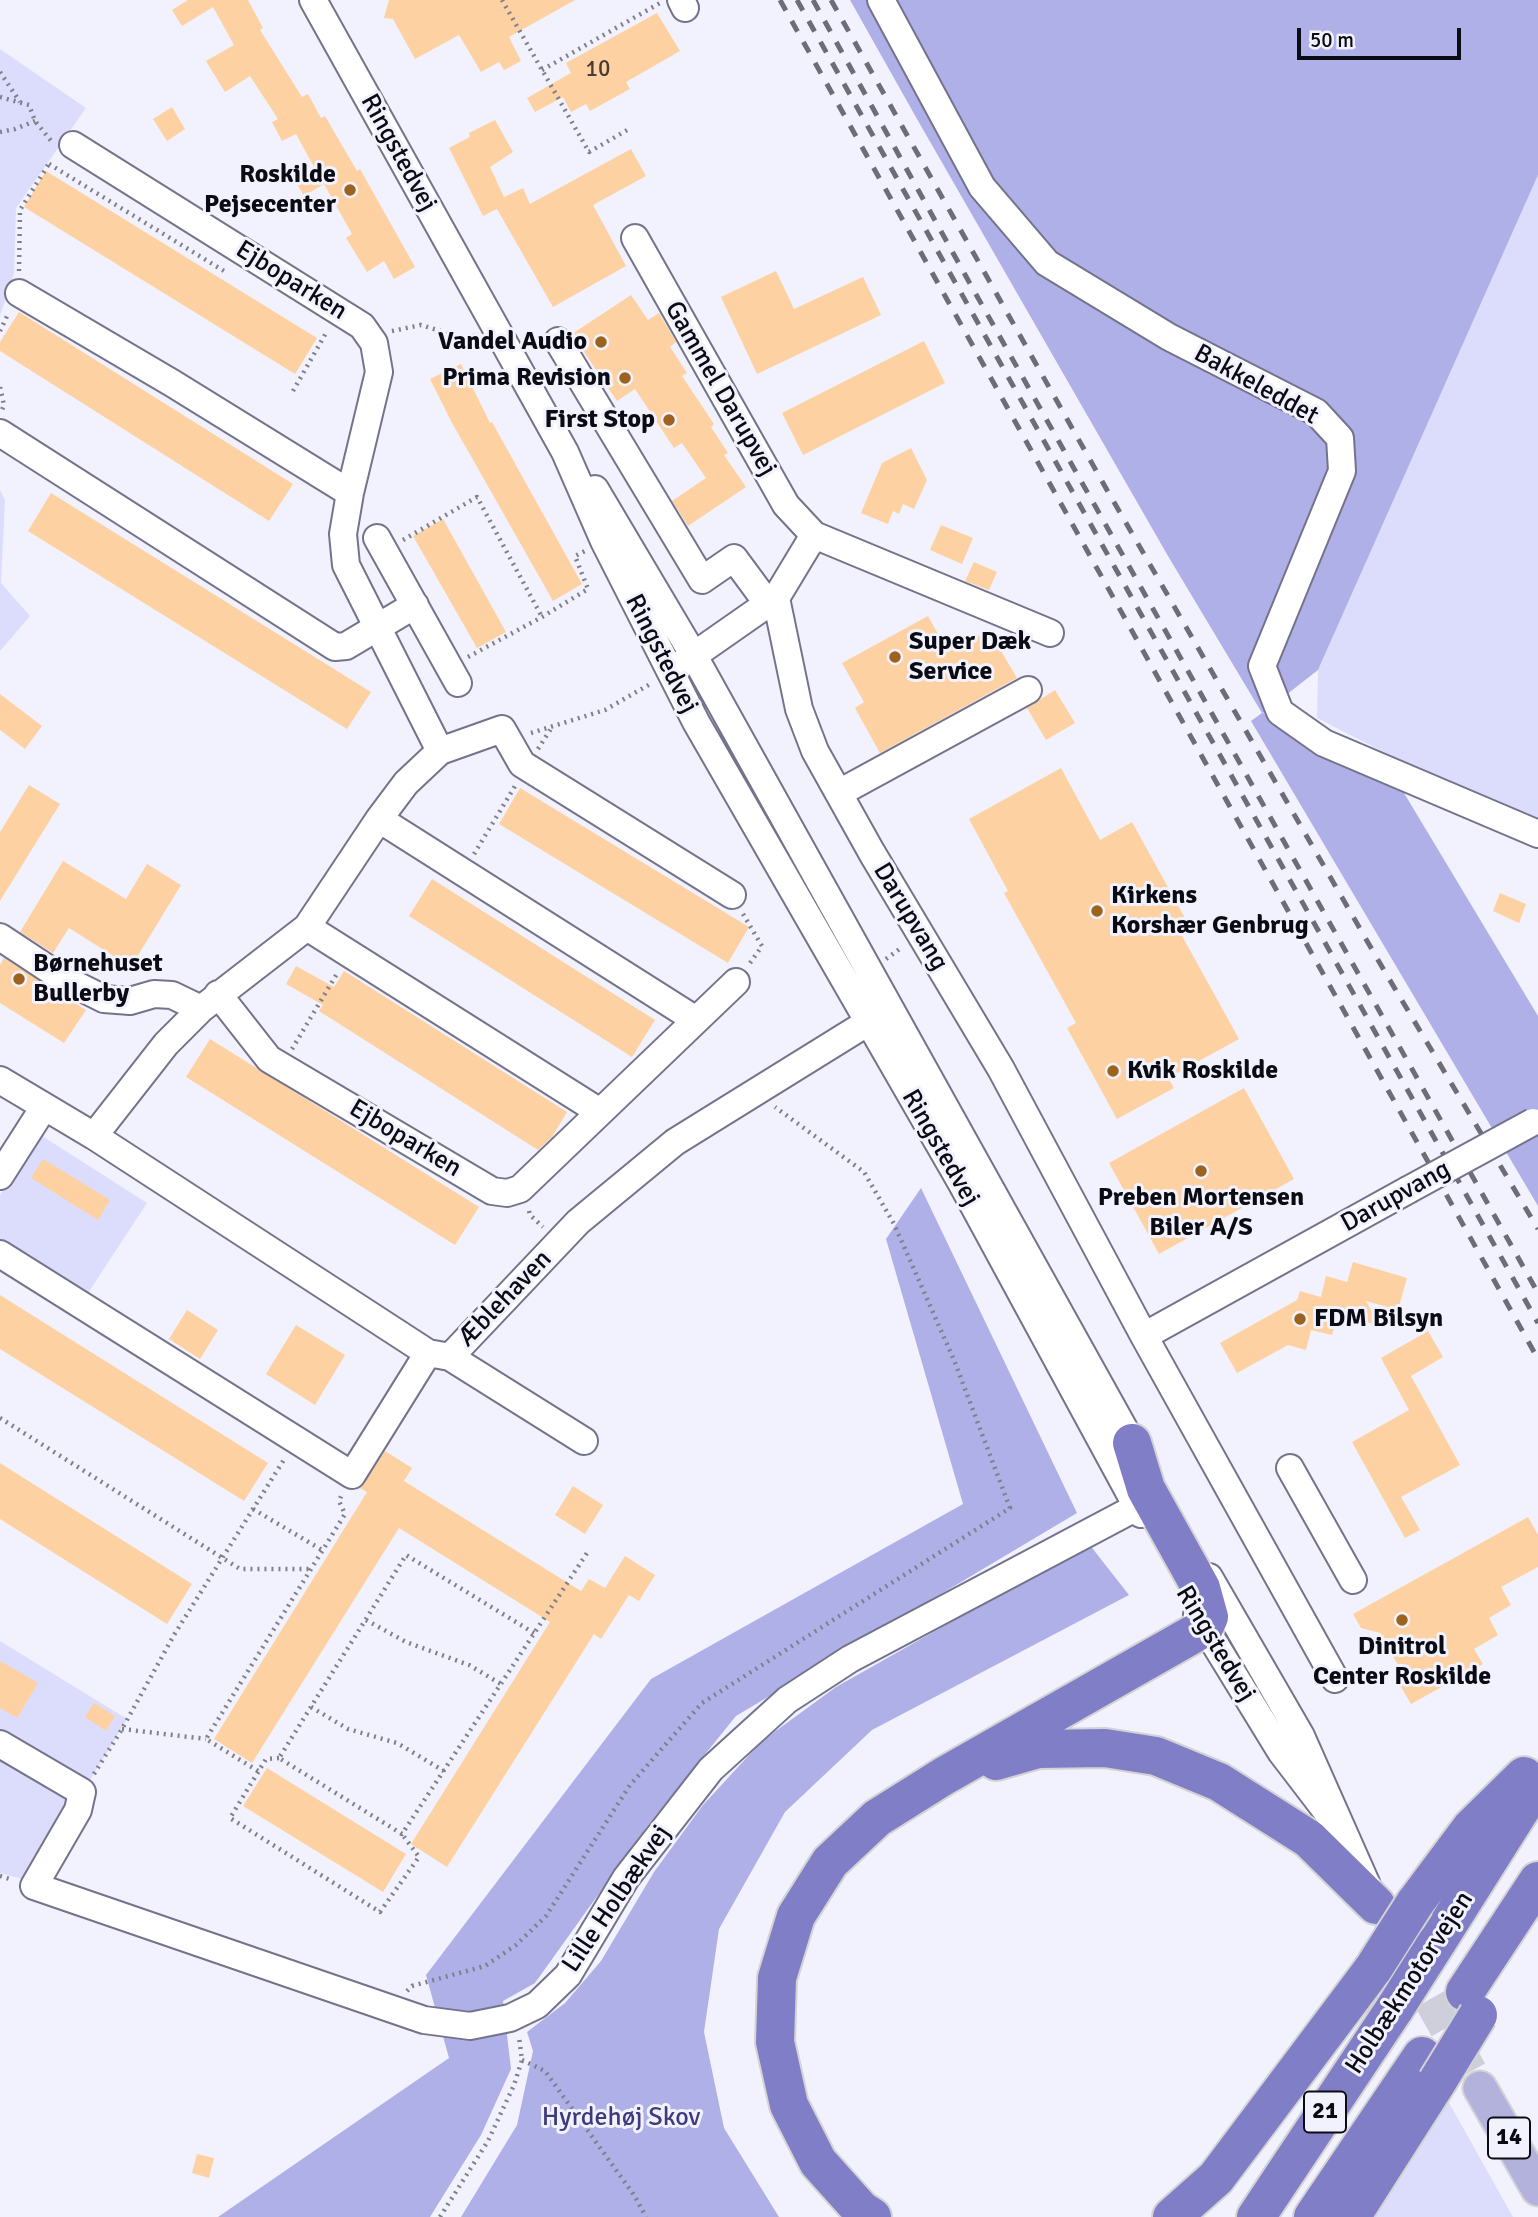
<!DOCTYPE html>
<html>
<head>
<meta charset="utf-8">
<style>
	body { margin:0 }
	#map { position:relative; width:1538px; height:2217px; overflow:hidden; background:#f1f2fd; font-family:Signika,sans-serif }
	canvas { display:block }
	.scale { position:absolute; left:1297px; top:28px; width:164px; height:32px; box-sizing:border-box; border:4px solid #0b0b13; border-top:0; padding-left:9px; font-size:21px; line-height:24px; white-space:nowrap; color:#0b0b13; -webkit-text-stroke:5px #f1f2fd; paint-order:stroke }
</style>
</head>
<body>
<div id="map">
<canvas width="1538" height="2217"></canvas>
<div class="scale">50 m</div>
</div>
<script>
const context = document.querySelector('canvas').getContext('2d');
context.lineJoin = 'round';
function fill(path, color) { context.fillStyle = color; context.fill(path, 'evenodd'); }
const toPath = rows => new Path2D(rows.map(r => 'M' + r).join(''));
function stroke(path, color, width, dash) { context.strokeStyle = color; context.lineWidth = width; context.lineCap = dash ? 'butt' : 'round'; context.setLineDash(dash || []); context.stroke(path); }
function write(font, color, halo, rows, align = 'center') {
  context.font = font + ' Signika,sans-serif'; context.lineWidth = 6; context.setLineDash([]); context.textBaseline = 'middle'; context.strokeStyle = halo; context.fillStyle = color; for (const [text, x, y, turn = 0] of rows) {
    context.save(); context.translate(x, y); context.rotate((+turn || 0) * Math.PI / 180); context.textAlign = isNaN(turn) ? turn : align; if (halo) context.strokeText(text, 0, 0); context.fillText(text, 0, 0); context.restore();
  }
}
const green = toPath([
	[0,49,86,108,16,208,14,274,0,316],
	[1538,175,1538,824,1456,789,1317,718,1318,670],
	[0,490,5,500,1,583,30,616,0,651],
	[39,1134,147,1203,86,1296,0,1240,0,1195],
	[0,1641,127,1719,29,1881,0,1873],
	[1448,2101,1513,2217,1375,2217]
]);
const forest = toPath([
	[850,0,1538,0,1538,175,1318,670,1263,713,1311,748,1401,788,1538,1016,1538,1206,1251,721,1262,713,1168,556,917,119],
	[921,1188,1077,1513,736,1716,648,1825,535,1983,503,2001,511,2069,481,2135,430,2217,218,2217,449,2058,426,1975,651,1679,963,1504,886,1239],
	[1089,1544,1129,1595,872,1730,785,1812,719,1929,704,2032,724,2128,779,2217,461,2217,517,2125,533,2051,527,2032,565,2003,601,1961,654,1872,703,1805,762,1741,836,1687]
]);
const building = toPath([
	[188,0,248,0,263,28,260,30,302,97,308,94,321,118,325,116,357,171,360,169,415,267,394,279,384,261,367,272,346,238,352,234,324,184,304,196,295,180,315,169,296,134,282,141,272,122,278,119,250,76,225,92,206,61,234,45,213,7,182,26,172,10],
	[389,0,575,0,509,37,521,61,504,70,499,62,481,72,459,35,415,59,393,19,384,18],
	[657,13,680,51,626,82,630,89,590,111,586,104,571,112,563,97,535,112,527,98,571,73,566,63],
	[172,107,185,129,167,141,153,119],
	[495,120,513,152,490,167,504,197,523,188,530,204,631,149,646,176,593,205,626,266,553,307,497,209,483,216,449,148,470,137,469,133],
	[46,171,317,338,295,374,24,207],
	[776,271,794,309,863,277,881,315,757,374,721,297],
	[631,295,648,320,659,313,676,342,670,347,687,373,682,376,714,424,711,427,728,453,724,455,746,487,688,526,672,501,706,478,682,443,674,448,635,389,617,401,572,334],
	[19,312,293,484,269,521,0,351,0,342],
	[924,341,945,383,803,455,782,413],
	[461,364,490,423,492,422,582,584,553,601,451,421,430,379],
	[911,448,927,480,914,509,903,504,899,514,893,511,888,524,861,513,882,463],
	[51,493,371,692,347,729,28,531],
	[443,519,506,632,477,648,413,536],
	[941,525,973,538,962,564,930,550],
	[974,562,997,572,989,590,965,581],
	[928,616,948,652,977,635,997,644,1017,678,880,753,855,708,864,702,842,663],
	[1055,690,1075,723,1046,740,1027,708],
	[0,694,42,726,25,749,0,730],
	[1061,768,1100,840,1132,822,1191,929,1181,934,1239,1039,1168,1078,1174,1088,1117,1119,1067,1028,1076,1023,1004,893,1008,891,969,819],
	[29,785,60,804,0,901,0,832],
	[520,788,749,927,728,963,499,824],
	[63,861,126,899,147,864,181,885,131,967,69,928,53,953,20,932],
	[432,879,655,1020,632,1057,409,916],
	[1500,893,1526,904,1519,923,1493,911],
	[4,958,86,1010,64,1043,0,1003,0,965],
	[296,966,334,987,344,971,567,1112,552,1137,538,1150,319,1011,323,1005,286,984],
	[210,1039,479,1207,455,1245,186,1077],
	[1244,1088,1294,1179,1159,1254,1109,1163],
	[43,1159,110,1200,98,1220,31,1178],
	[1353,1262,1407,1278,1398,1310,1366,1301,1380,1326,1338,1314,1332,1335,1311,1330,1306,1350,1288,1345,1237,1373,1220,1343,1297,1300,1300,1291,1321,1297,1326,1276,1347,1282],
	[0,1295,268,1463,244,1501,0,1349],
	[187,1310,218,1330,200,1359,169,1339],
	[296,1325,345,1355,315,1405,266,1374],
	[1428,1331,1443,1357,1411,1376,1460,1465,1401,1497,1420,1530,1405,1538,1352,1442,1409,1410,1381,1358],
	[385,1451,412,1468,404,1481,581,1591,589,1579,605,1588,625,1556,655,1575,639,1601,629,1595,601,1639,594,1634,447,1867,411,1844,550,1622,399,1528,252,1763,214,1739,367,1492,360,1488],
	[0,1463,192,1584,167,1624,0,1519],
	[573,1486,603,1505,585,1534,555,1515],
	[1528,1517,1538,1535,1538,1567,1501,1587,1511,1605,1489,1618,1498,1635,1474,1649,1483,1664,1411,1704,1400,1685,1407,1681,1380,1633,1361,1628,1353,1614],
	[0,1661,38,1683,17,1718,0,1708],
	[94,1703,115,1716,106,1731,85,1717],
	[267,1768,406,1854,383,1892,243,1806],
	[197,2154,214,2158,209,2178,192,2173]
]);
const majorTunnel = toPath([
	[1405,1956,1480,2088]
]);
const path = toPath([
	[502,0,589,152,629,129],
	[542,70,660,3],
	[0,72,20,102],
	[0,97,29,105,35,121,52,142],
	[0,132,15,129,35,121],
	[49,164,224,271],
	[19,271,20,210,50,162],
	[0,331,9,312],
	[392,331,421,325,463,338,475,335],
	[0,387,4,405,2,410],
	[293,391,326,333],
	[403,540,477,497,542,617],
	[468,657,542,617,588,589,575,556,585,551],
	[531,733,605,710,652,683],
	[538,749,552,727],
	[474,854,515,786],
	[743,914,762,946,748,966],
	[886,959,901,948],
	[292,1049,338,972],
	[529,1211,530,1215,543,1227],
	[0,1418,240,1569,310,1569],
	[253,1509,322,1550],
	[366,1620,406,1642,469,1665,501,1684],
	[534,1633,406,1555,279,1758,402,1834,587,1553],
	[311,1707,348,1729,397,1743,444,1771],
	[122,1729,206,1739],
	[279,1758,266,1759,230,1818,380,1912,419,1857,402,1834],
	[258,1771,206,1739,345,1514,339,1501,342,1494],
	[94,1774,122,1729,174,1635,285,1458],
	[0,1876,13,1880],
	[407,1991,412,1986,485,1966,516,1945,546,1916,630,1785,702,1703,1010,1508,954,1360,894,1224,864,1172,775,1107],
	[522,2060,545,2071,634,2195,646,2217],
	[440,2217,488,2141,514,2085,522,2060,519,2037]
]);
const minor = toPath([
	[313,0,565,452,604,541,696,722,962,1184,1141,1514],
	[681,0,685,8],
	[881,0,982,187,1047,263,1169,337,1316,412,1340,438,1342,471,1262,666,1280,712,1324,743,1538,834],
	[73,145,362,326,374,343,379,372,350,493,343,534,346,565,440,751,406,783,379,819,307,927,201,1009,166,1044,94,1136],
	[635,238,786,505,814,535,1050,633],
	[19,293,172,383,350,493],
	[558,341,702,580,734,558,768,604],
	[0,433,335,647,346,646,415,605],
	[595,489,694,656,1141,1459],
	[377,538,458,683],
	[776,598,814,535],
	[680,665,776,598,799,709,815,751,872,853,1001,1069,1144,1336,1335,1679],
	[440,751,502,729,522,764,732,895],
	[839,793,1028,690],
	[379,819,696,1020],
	[307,927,600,1112],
	[0,937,62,978,104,999,130,1001,154,994,172,995,201,1009],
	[218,994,269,1059,492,1191,507,1193,520,1189,736,982],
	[0,1080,94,1136,428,1353,450,1357,578,1222,675,1142,883,1013],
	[0,1176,44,1107],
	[0,1254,352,1475,428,1353],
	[1144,1336,1408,1190],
	[450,1357,584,1441],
	[1290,1468,1353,1580],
	[1209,1577,1301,1736,1367,1885],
	[1197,1615,1281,1752,1340,1829],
	[0,1744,82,1792,78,1810,34,1886,424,2020,470,2026,510,2018,537,2005,568,1975,626,1878,711,1769,787,1700,850,1659,1137,1507]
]);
const major = toPath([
	[1480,2088,1538,2189]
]);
const highway = toPath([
	[996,1761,1038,1749,1105,1748,1156,1756,1219,1782,1309,1839,1376,1905],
	[1415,1903,1471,1828,1524,1776],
	[1437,1942,1538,1782],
	[1465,1992,1538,1881],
	[872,2217,861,2210,818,2162,789,2105,775,2042,777,1978,796,1916,830,1862,877,1818,944,1776,1204,1628,1209,1617,1201,1588,1146,1489,1132,1443],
	[1172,2217,1216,2178,1373,1969],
	[1256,2217,1395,2008],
	[1313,2217,1422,2056],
	[1351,2217,1437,2082]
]);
const rail = toPath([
	[780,0,1538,1359],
	[797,0,1538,1323],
	[813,0,973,289,1538,1293],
	[831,0,1107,490,1385,972,1538,1229]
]);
const minorBridge = toPath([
	[1408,1190,1533,1122]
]);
const highwayBridge = toPath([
	[1373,1969,1415,1903],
	[1395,2008,1437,1942],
	[1437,2082,1478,2015]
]);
const markers = [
	[350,190,7,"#9b631e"],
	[601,342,7,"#9b631e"],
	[625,378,7,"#9b631e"],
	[669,420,7,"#9b631e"],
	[895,657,7,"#9b631e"],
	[1097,911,7,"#9b631e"],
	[19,979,7,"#9b631e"],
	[1113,1071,7,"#9b631e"],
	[1201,1171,7,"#9b631e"],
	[1300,1319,7,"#9b631e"],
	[1402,1620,7,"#9b631e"]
];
const numberNames = [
	["10",598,70]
];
const shields = [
	[1325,2112,42],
	[1509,2138,42]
];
const shieldNames = [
	["21",1325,2112],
	["14",1509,2138]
];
const streetNames = [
	["Ringstedvej",398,153,61],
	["Ejboparken",291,281,32],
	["Bakkeleddet",1256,385,29],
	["Gammel Darupvej",720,389,60],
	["Ringstedvej",661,654,63],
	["Darupvang",910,917,59],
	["Ejboparken",405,1139,31],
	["Ringstedvej",940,1148,60],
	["Darupvang",1396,1197,-29],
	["Æblehaven",505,1299,-46],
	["Ringstedvej",1215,1644,59],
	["Lille Holbækvej",617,1899,-56],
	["Holbækmotorvejen",1410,1983,-57]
];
const poiNames = [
	["Roskilde",336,175,"right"],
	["Pejsecenter",336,205,"right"],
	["Vandel Audio",587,342,"right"],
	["Prima Revision",611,378,"right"],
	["First Stop",655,420,"right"],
	["Super Dæk",909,642],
	["Service",909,672],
	["Kirkens",1111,896],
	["Korshær Genbrug",1111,926],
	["Børnehuset",33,964],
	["Bullerby",33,994],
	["Kvik Roskilde",1127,1071],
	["Preben Mortensen",1201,1198,"center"],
	["Biler A/S",1201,1228,"center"],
	["FDM Bilsyn",1314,1319],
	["Dinitrol",1402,1647,"center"],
	["Center Roskilde",1402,1677,"center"]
];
const parkNames = [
	["Hyrdehøj Skov",621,2118]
];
fill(green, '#dcddfd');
fill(forest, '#b0b0e8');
fill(building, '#fed1a2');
stroke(majorTunnel, '#cecfda', 33, [33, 17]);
stroke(minor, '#73738b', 30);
stroke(major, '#d3d3d5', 37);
stroke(highway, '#d3d3d5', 42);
stroke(path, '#7f8089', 4.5, [2, 5]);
stroke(minor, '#fff', 26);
stroke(major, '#b3b2dd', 33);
stroke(highway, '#807ec6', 38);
stroke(rail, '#6d6d77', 5, [12, 12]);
stroke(minorBridge, '#73738b', 30, []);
stroke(highwayBridge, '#d3d3d5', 42, []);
stroke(minorBridge, '#fff', 26);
stroke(highwayBridge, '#807ec6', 38);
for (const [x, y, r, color] of markers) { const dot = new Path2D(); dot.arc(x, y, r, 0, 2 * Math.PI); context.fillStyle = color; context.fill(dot); stroke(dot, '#f1f2fd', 2.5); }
write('23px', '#483c37', null, numberNames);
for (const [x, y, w] of shields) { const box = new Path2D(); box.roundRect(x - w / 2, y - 20.5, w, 41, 5); context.fillStyle = '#f1f2fd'; context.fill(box); stroke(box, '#0b0b13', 2); }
write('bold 24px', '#0b0b13', null, shieldNames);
write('26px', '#0b0b13', '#f1f2fd', streetNames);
write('bold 26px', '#0b0b13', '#f1f2fd', poiNames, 'left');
write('26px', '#40397c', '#f1f2fd', parkNames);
</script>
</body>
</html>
